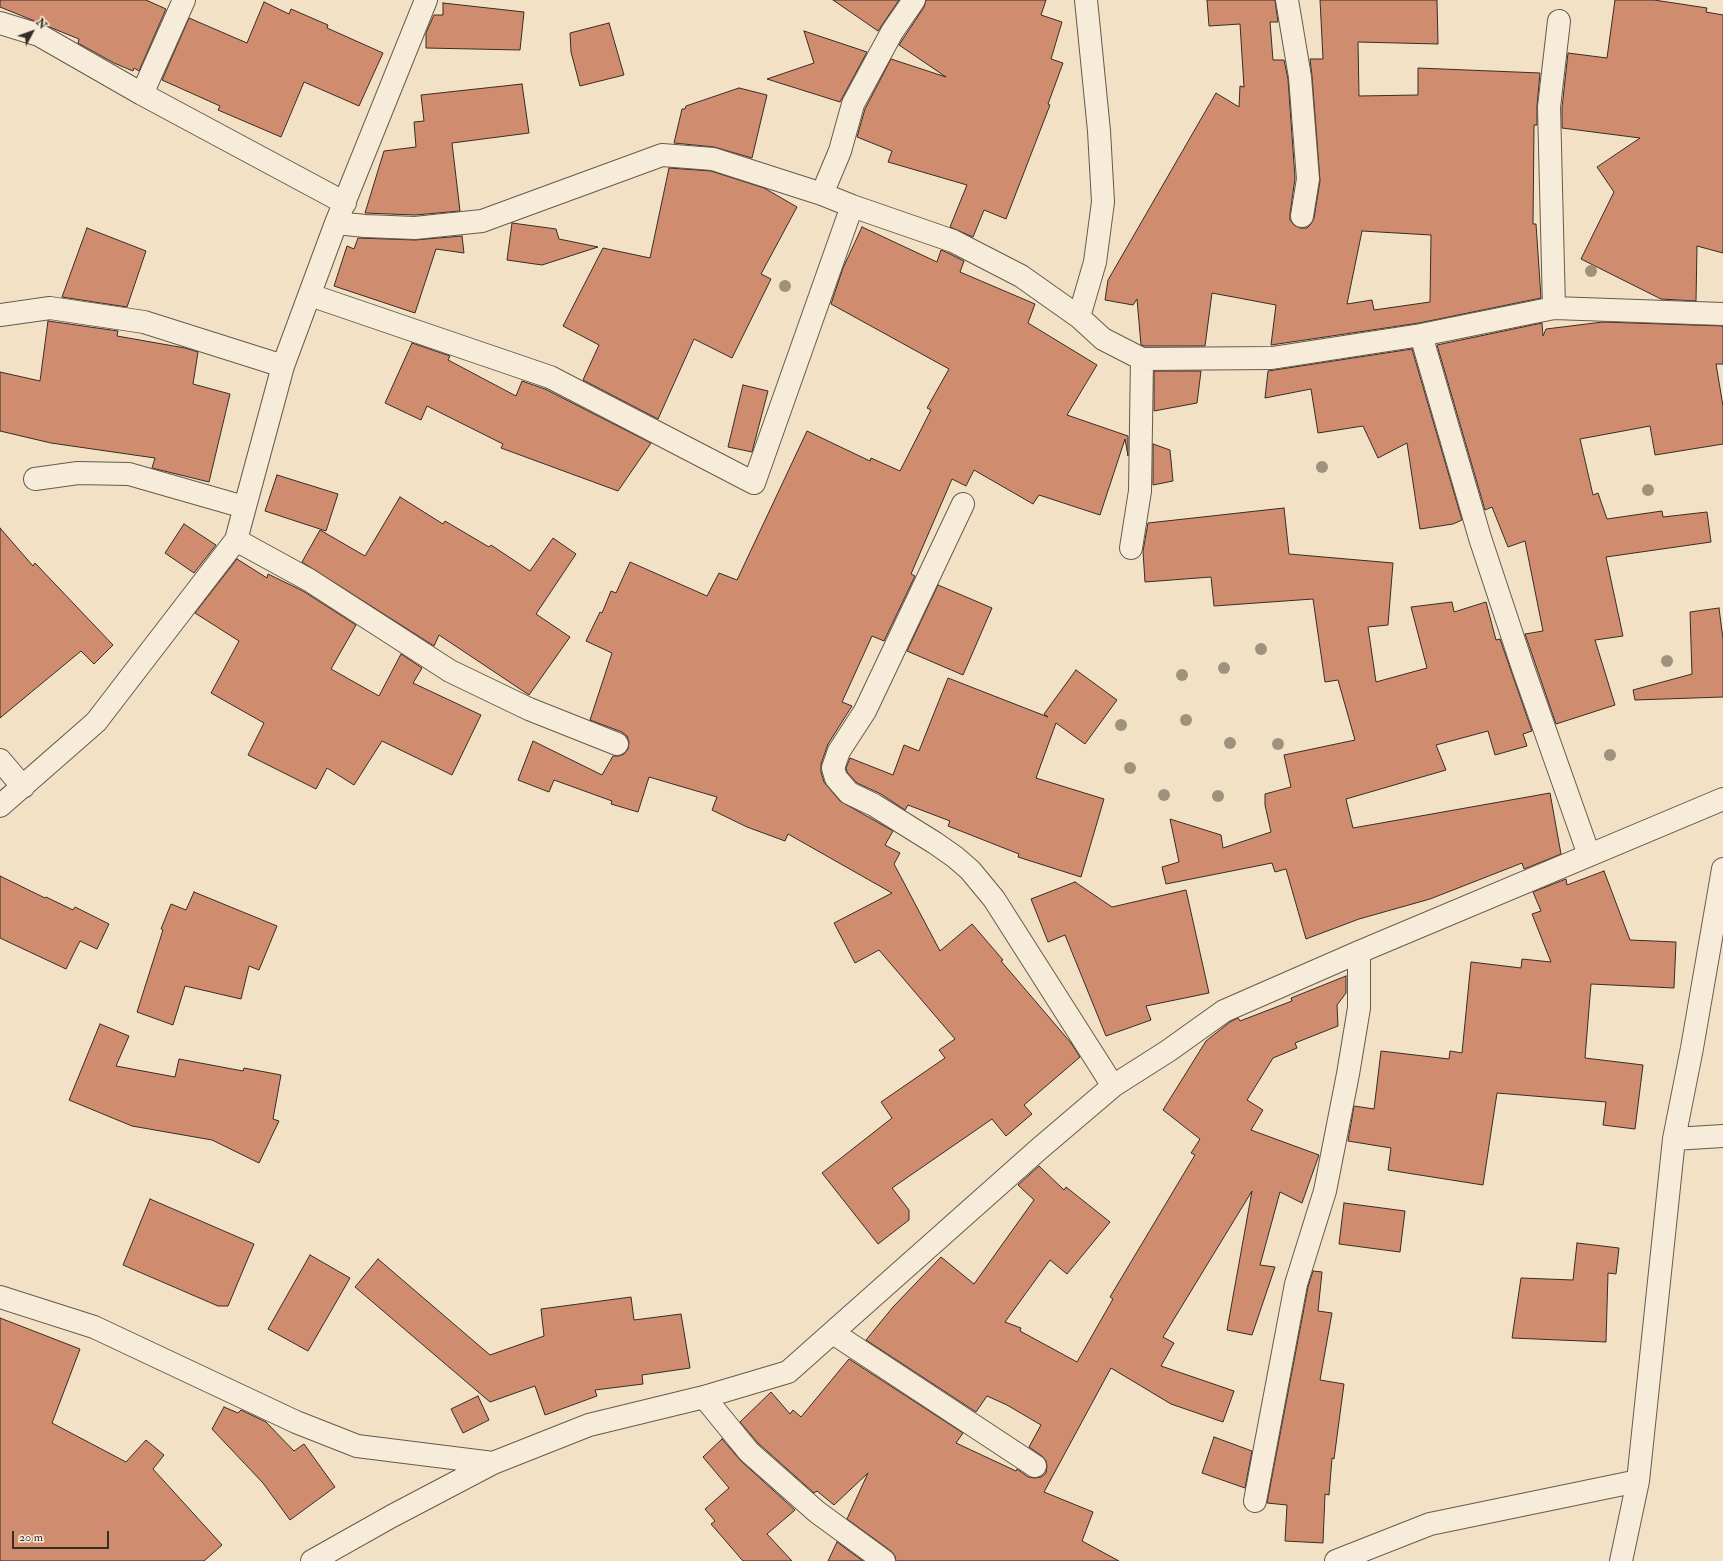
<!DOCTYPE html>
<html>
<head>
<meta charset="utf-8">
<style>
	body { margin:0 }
	#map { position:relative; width:1723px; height:1561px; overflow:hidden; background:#f3e1c5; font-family:"IM FELL Double Pica",serif }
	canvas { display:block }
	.north { position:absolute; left:12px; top:12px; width:40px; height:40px; -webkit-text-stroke:3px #f7ecd9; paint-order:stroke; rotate:49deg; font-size:11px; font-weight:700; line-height:16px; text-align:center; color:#372d25 }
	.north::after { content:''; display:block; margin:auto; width:14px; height:18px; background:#372d25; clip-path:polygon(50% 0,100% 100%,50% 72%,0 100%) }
	.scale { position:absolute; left:12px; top:1531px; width:97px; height:18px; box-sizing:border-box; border:2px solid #372d25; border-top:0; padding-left:5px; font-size:12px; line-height:14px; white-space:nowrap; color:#372d25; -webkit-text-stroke:3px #f7ecd9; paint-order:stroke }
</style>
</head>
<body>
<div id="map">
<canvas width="1723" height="1561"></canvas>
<div class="north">N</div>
<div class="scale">20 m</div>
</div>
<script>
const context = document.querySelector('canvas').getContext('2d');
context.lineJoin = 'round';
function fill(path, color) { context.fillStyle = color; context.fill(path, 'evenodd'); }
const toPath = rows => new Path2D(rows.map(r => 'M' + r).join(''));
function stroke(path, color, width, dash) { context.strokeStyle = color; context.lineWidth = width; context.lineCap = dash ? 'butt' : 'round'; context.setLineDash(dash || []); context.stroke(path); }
const building = toPath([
	[0,0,146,0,166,9,139,71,134,68,133,71,114,63,78,43,79,39,0,7,0,0],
	[833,0,899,0,878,31,833,0],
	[926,0,1046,0,1041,15,1062,22,1051,59,1063,63,1048,104,1050,105,1006,219,984,210,973,237,950,227,967,185,888,162,892,151,857,137,865,109,891,59,946,77,899,45,924,7,926,0],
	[1207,0,1275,0,1278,22,1270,22,1273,60,1284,60,1288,79,1295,178,1290,214,1290,220,1294,225,1300,228,1307,228,1311,224,1314,218,1320,181,1312,76,1310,59,1323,59,1320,0,1437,0,1438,44,1358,42,1359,96,1418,95,1418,68,1540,73,1537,106,1537,125,1534,125,1533,224,1536,224,1541,298,1419,323,1271,345,1276,305,1212,293,1205,346,1145,346,1141,345,1137,299,1133,305,1105,300,1108,280,1216,93,1239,107,1240,86,1244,87,1240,24,1209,26,1207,0],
	[1362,231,1431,235,1430,302,1374,310,1372,300,1347,304,1362,231],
	[1615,0,1654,0,1707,8,1706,12,1723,15,1723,253,1697,246,1696,301,1661,299,1581,259,1614,192,1597,167,1640,138,1562,128,1562,108,1568,53,1607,58,1615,0],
	[264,2,289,14,291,9,328,25,327,28,383,53,359,106,304,82,281,137,218,110,220,106,162,80,189,18,247,43,264,2],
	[443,3,524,12,520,50,426,48,426,33,434,15,443,15,443,3],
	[609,23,624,75,580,86,571,52,570,33,609,23],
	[804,31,867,52,840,102,767,79,814,63,804,31],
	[522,84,529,133,452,143,460,211,415,215,365,213,384,151,416,147,414,122,424,121,421,95,522,84],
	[739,88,767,95,752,158,714,147,674,143,682,109,685,109,686,106,739,88],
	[669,168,711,171,764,188,797,207,761,274,771,279,732,358,694,339,658,419,583,380,599,345,563,326,603,248,650,258,669,168],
	[512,223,556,229,559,239,598,247,542,265,507,260,512,223],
	[862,227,937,262,941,250,948,253,964,261,960,272,1035,304,1028,323,1097,365,1067,415,1128,436,1128,456,1125,439,1100,515,1039,495,1033,504,974,470,966,486,952,479,911,574,915,576,884,641,872,636,842,702,852,706,828,744,821,764,821,772,824,782,840,801,893,831,885,845,900,853,894,864,940,951,972,924,1003,960,1001,961,1071,1043,1080,1057,1024,1105,1032,1114,1006,1136,992,1119,892,1188,909,1210,909,1220,878,1244,822,1173,892,1118,881,1102,945,1058,939,1050,955,1039,879,950,855,963,834,923,892,893,788,834,785,841,747,827,712,810,717,797,649,777,638,812,611,804,612,801,554,780,549,792,518,780,533,741,602,775,613,756,619,756,624,754,628,749,629,742,627,736,622,732,590,720,612,653,586,641,600,612,602,613,611,591,616,593,630,562,707,596,719,573,737,580,807,431,870,461,871,458,900,471,931,410,927,408,949,369,831,304,843,268,862,227],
	[87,228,146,251,127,307,62,297,87,228],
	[462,236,464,253,436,249,415,313,334,286,347,246,354,249,358,238,415,240,462,236],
	[48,321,118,331,117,336,185,348,198,352,193,384,230,394,209,482,152,468,155,458,51,443,0,431,0,372,40,381,48,321],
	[1603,322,1723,326,1723,364,1716,364,1723,406,1723,444,1655,455,1650,426,1580,439,1593,495,1598,493,1607,519,1662,511,1663,517,1707,512,1711,542,1606,557,1623,636,1595,640,1615,705,1556,724,1525,634,1543,631,1525,541,1508,547,1492,507,1485,510,1437,345,1542,323,1543,336,1546,329,1603,322],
	[412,343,450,356,448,360,516,396,522,381,545,389,651,443,618,491,501,448,503,444,427,406,421,420,385,403,412,343],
	[1412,349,1462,520,1453,524,1420,529,1407,443,1378,458,1363,426,1318,433,1311,389,1265,398,1268,371,1412,349],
	[1154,371,1201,371,1197,403,1154,411,1154,371],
	[743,385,768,391,752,452,728,447,743,385],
	[1153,444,1170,450,1173,481,1153,485,1153,444],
	[277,475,338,494,326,531,265,511,277,475],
	[400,497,443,524,445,521,489,547,491,545,530,571,553,538,576,554,536,614,570,637,529,695,439,635,434,646,302,562,320,530,365,556,400,497],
	[1284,508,1289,554,1393,563,1388,625,1368,627,1376,682,1427,668,1411,607,1452,602,1454,612,1486,602,1496,640,1500,639,1532,731,1523,734,1527,746,1495,755,1488,731,1436,745,1446,770,1346,799,1353,828,1550,793,1561,854,1524,869,1522,863,1430,899,1359,919,1306,939,1286,869,1275,872,1272,863,1166,884,1162,867,1179,862,1170,819,1221,835,1223,848,1271,832,1265,805,1265,794,1291,787,1284,755,1355,740,1338,680,1325,682,1313,599,1214,606,1211,577,1145,582,1143,551,1148,523,1284,508],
	[184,524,216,545,194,573,165,553,184,524],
	[0,528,33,566,35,563,113,645,94,664,81,651,0,718,0,528],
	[237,559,267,578,268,574,303,591,356,625,331,669,379,696,401,654,422,668,413,683,481,715,452,775,382,741,354,785,327,768,316,789,248,755,264,723,211,693,239,641,195,613,237,559],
	[938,585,992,608,963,675,907,651,938,585],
	[1719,608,1723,639,1723,697,1635,700,1633,690,1692,674,1690,612,1719,608],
	[1076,670,1117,700,1085,744,1056,723,1036,778,1104,799,1081,877,1018,857,1019,854,948,826,950,821,908,805,905,810,881,794,857,783,847,772,846,768,850,758,893,775,904,745,919,751,948,678,1048,717,1044,714,1076,670],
	[1604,871,1630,940,1676,942,1674,988,1591,984,1585,1058,1643,1065,1635,1129,1603,1125,1606,1102,1497,1093,1483,1185,1388,1170,1391,1148,1348,1141,1354,1106,1374,1109,1381,1051,1449,1059,1450,1051,1462,1053,1471,962,1521,968,1522,959,1551,962,1532,914,1541,911,1533,892,1566,879,1567,885,1604,871],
	[0,876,45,898,46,897,73,910,75,907,109,924,97,949,80,941,66,969,0,938,0,876],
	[1075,882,1112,907,1186,890,1209,993,1146,1006,1151,1020,1106,1036,1065,935,1048,942,1031,899,1075,882],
	[194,892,277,926,259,970,249,966,241,999,185,986,173,1025,137,1012,163,930,161,929,171,904,186,910,194,892],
	[1346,976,1346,993,1337,1005,1338,1026,1295,1043,1297,1048,1273,1058,1247,1100,1263,1110,1251,1130,1319,1155,1302,1203,1280,1192,1260,1265,1275,1267,1252,1335,1227,1330,1252,1191,1163,1337,1174,1343,1161,1366,1234,1391,1223,1422,1171,1404,1111,1368,1044,1492,1093,1512,1082,1541,1119,1561,896,1561,895,1556,891,1551,847,1519,868,1473,834,1505,817,1491,814,1493,758,1443,740,1422,771,1392,790,1414,793,1410,801,1417,849,1359,963,1433,956,1443,1016,1471,1017,1469,1028,1477,1035,1478,1041,1477,1046,1473,1047,1466,1046,1461,1042,1456,1029,1447,1041,1425,1007,1405,987,1396,976,1412,866,1340,893,1307,941,1257,974,1284,1034,1200,1018,1185,1039,1166,1064,1190,1066,1187,1110,1222,1067,1274,1050,1260,1005,1322,1021,1328,1020,1331,1077,1362,1113,1299,1110,1297,1195,1155,1191,1153,1200,1139,1163,1110,1206,1041,1230,1022,1238,1018,1240,1021,1292,1001,1291,998,1346,976],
	[100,1024,129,1036,116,1066,175,1077,179,1059,243,1071,244,1068,281,1075,273,1119,279,1121,259,1163,212,1140,132,1126,69,1100,100,1024],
	[150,1199,254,1244,228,1306,218,1306,123,1265,150,1199],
	[1344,1203,1405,1211,1400,1252,1339,1244,1344,1203],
	[1577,1243,1619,1248,1616,1274,1608,1273,1606,1342,1512,1338,1521,1278,1573,1280,1577,1243],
	[310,1255,350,1278,308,1351,268,1329,310,1255],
	[378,1259,490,1355,544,1336,541,1309,631,1297,634,1320,681,1314,690,1368,642,1375,643,1384,595,1390,597,1396,545,1415,535,1386,490,1402,355,1287,378,1259],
	[1313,1271,1322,1272,1318,1311,1332,1313,1320,1380,1344,1384,1334,1459,1332,1458,1329,1495,1325,1494,1323,1543,1285,1541,1287,1505,1267,1503,1308,1287,1313,1271],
	[0,1318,80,1349,52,1423,126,1462,146,1440,164,1455,153,1469,222,1545,204,1561,0,1561,0,1318],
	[478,1396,489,1420,463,1433,451,1409,478,1396],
	[224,1407,238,1413,241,1410,266,1422,294,1451,304,1444,335,1487,290,1520,263,1483,212,1429,224,1407],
	[1214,1437,1252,1451,1245,1488,1202,1473,1214,1437],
	[722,1439,741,1461,795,1510,767,1534,792,1561,743,1561,711,1524,715,1521,705,1509,729,1488,703,1457,722,1439],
	[837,1542,863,1561,828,1561,837,1542]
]);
const minor = toPath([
	[1287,0,1300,77,1308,179,1302,216],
	[0,23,39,35,142,94,345,203],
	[142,94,184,0],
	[822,194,840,151,853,104,892,32,914,0],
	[336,223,365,226,415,228,482,221,662,155,713,159,822,194,852,206,953,241,1021,276,1079,317,1103,339,1142,359,1272,358,1421,335,1554,308,1723,314],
	[310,295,550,377,754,483,852,206],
	[1554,308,1549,107,1559,21],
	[0,315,50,308,144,322,283,366],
	[1079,317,1095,262,1103,202,1099,131,1086,0],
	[1421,335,1480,538,1523,668,1589,855],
	[35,479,78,473,129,474,244,507],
	[963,504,865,711,839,751,833,768,836,778,849,793,874,805,935,843,955,857,970,870,994,899,1113,1086],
	[236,540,309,580,450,671,529,709,617,744],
	[1131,548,1140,491,1142,359],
	[0,760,23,787],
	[0,806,96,722,236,540,283,366,336,223,426,0],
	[1674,1139,1723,1136],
	[0,1297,94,1327,296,1422,357,1446,493,1463],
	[833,1333,1035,1466],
	[704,1397,749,1452,817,1512,884,1561],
	[1255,1501,1296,1284,1325,1191,1348,1074,1359,1008,1359,952],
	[312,1561,392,1516,493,1463,589,1425,704,1397,788,1372,1039,1149,1113,1086,1168,1051,1224,1011,1359,952,1723,799],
	[1336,1561,1430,1524,1638,1481],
	[1621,1561,1638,1481,1674,1139,1692,1048,1723,869]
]);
const trees = [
	[1591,271],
	[785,286],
	[1322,467],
	[1648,490],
	[1261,649],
	[1667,661],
	[1224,668],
	[1182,675],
	[1186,720],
	[1121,725],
	[1230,743],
	[1278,744],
	[1610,755],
	[1130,768],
	[1164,795],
	[1218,796]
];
fill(building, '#d08c6f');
stroke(building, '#372d25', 1);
stroke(minor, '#665a4d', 24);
stroke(minor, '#f7ecd9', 22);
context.fillStyle = '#9f927c';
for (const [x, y] of trees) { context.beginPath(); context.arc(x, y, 6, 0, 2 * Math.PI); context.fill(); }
</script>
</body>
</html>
